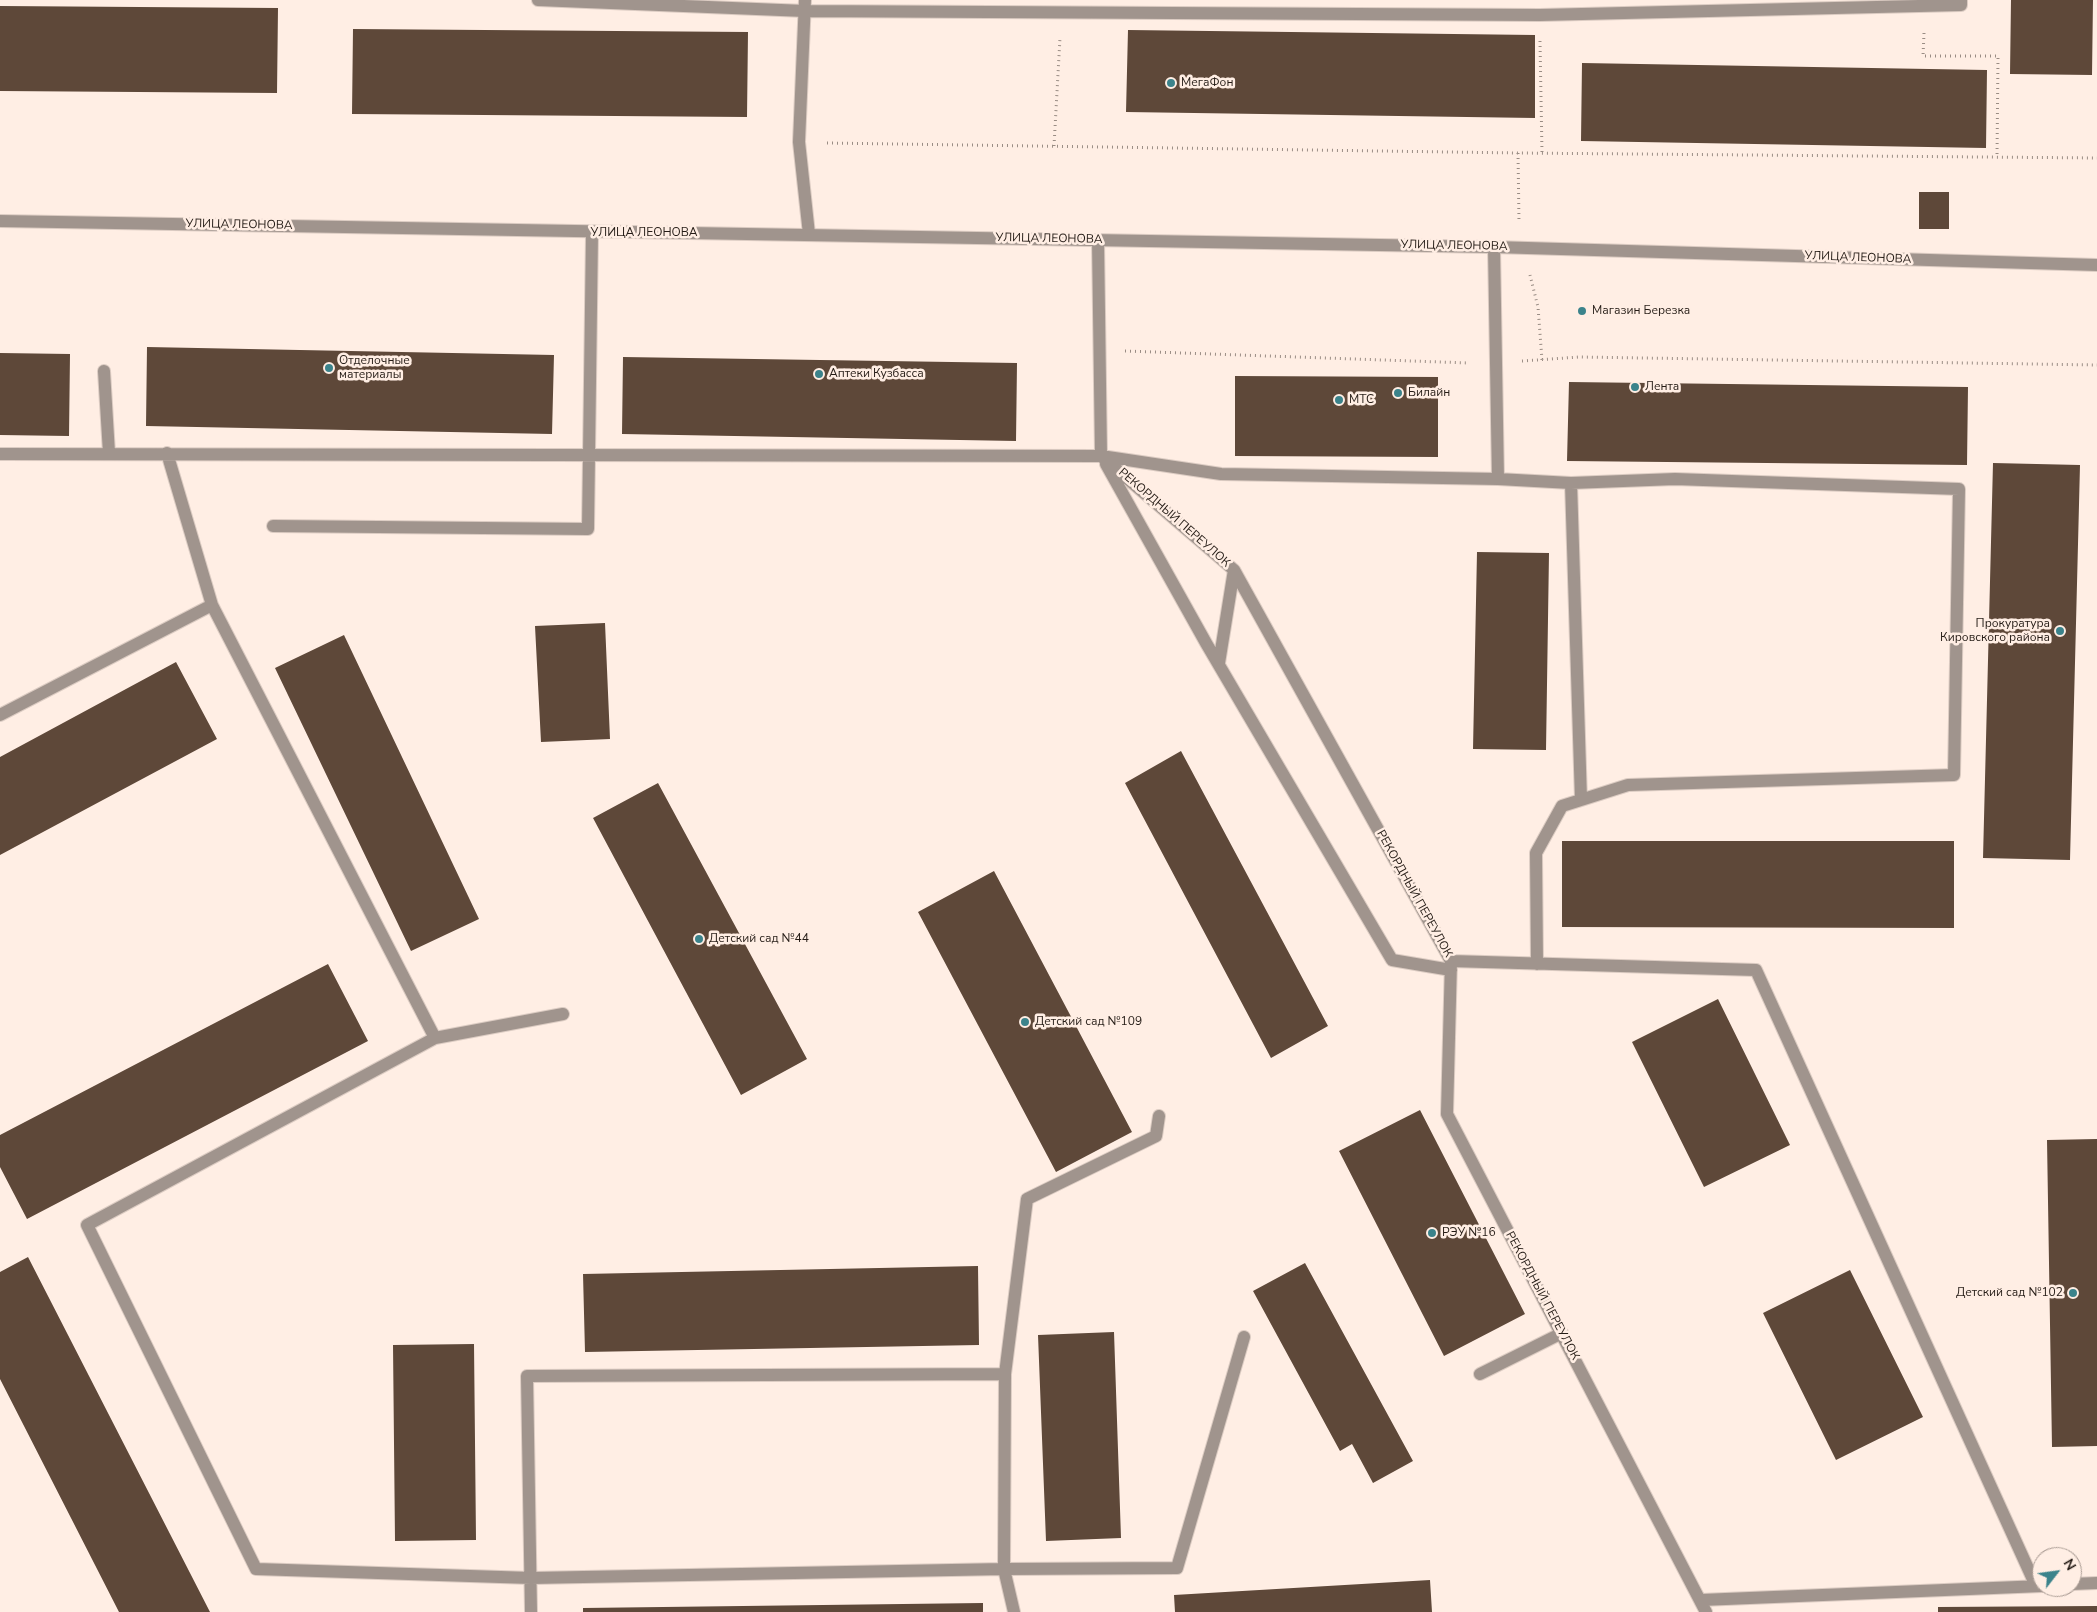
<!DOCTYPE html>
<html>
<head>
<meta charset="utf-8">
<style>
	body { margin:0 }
	#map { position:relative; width:2097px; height:1612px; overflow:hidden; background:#ffeee4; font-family:"Nunito Sans",sans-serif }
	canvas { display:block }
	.north { position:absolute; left:2032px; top:1547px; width:50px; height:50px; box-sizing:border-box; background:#ffeee4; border:1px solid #a89a92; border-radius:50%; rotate:60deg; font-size:14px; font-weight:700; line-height:20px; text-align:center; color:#251c16 }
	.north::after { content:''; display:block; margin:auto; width:18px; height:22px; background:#3b838b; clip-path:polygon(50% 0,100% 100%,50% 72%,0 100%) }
</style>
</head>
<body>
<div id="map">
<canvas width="2097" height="1612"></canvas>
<div class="north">N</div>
</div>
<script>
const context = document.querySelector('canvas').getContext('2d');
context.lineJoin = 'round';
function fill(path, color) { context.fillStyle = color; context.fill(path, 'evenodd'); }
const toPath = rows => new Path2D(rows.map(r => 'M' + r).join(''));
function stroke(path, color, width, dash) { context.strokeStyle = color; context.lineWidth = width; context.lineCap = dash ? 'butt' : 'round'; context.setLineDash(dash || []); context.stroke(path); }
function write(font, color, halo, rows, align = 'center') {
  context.font = font + ' "Nunito Sans",sans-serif'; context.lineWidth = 5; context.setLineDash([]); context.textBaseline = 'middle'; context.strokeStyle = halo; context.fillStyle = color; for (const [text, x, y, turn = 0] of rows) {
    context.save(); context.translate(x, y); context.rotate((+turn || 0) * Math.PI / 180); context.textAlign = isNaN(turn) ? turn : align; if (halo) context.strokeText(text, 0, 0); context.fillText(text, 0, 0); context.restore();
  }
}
const building = toPath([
	[2011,0,2093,0,2092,75,2010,74],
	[0,6,278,8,277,93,0,91],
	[353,29,748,32,747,117,352,114],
	[1128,30,1535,35,1535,118,1126,112],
	[1582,63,1987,70,1986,148,1581,141],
	[1919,192,1949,192,1949,229,1919,229],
	[147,347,554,355,552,434,146,426],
	[0,353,70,354,69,436,0,435],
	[623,357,1017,363,1016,441,622,434],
	[1235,376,1438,377,1438,457,1235,456],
	[1569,382,1968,387,1967,465,1567,461],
	[1993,463,2080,465,2070,860,1983,858],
	[1477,552,1549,553,1546,750,1473,749],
	[605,623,610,739,541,742,535,626],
	[344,635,479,919,411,951,275,668],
	[176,662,217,739,0,855,0,757],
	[1181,751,1328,1026,1271,1058,1125,783],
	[658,783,807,1059,741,1095,593,818],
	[1562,841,1954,841,1954,928,1562,927],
	[994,871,1132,1132,1056,1172,918,912],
	[328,964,368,1041,27,1219,0,1167,0,1135],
	[1718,999,1790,1145,1704,1187,1632,1042],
	[1420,1110,1525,1314,1444,1356,1339,1151],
	[2097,1139,2097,1446,2052,1447,2047,1140],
	[28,1257,210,1612,119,1612,0,1379,0,1272],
	[1305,1263,1413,1461,1373,1483,1352,1444,1340,1451,1253,1291],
	[978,1266,979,1345,585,1352,583,1274],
	[1850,1270,1923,1417,1836,1460,1763,1313],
	[1114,1332,1121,1538,1046,1541,1038,1335],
	[474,1344,476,1540,395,1541,393,1345],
	[1430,1580,1432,1612,1175,1612,1174,1595],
	[983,1603,983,1612,583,1612,583,1608],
	[2097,1606,2097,1612,1938,1612,1938,1607]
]);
const path = toPath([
	[1924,33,1923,56,1998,56,1997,157],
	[1540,41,1542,153],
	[827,143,1518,153,2097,158],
	[1054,146,1060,38],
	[1518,153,1519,222],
	[1530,275,1538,307,1542,360],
	[1125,351,1469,363],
	[1522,361,1579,357,2097,365]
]);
const service = toPath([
	[538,0,805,11,1540,15,1961,5,1961,0],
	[805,0,799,142,809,234],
	[1098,240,1101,456,1234,570,1451,961,1447,1114,1706,1612],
	[104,371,109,453],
	[0,454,1101,456,1221,474,1498,479,1494,247],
	[1106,464,1206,643,1392,960,1451,970],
	[1498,479,1571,483,1675,479,1959,489,1954,775,1628,785,1562,806,1536,853,1537,964],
	[1571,483,1581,800],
	[273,526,588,529,592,233],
	[212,605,435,1038,87,1225,256,1569,531,1578,1004,1569,1177,1568,1244,1337],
	[1219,663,1234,570],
	[0,715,212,605,167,453],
	[1451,961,1756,970,2036,1586],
	[435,1038,563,1014],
	[1005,1374,1027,1199,1156,1136,1159,1116],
	[1480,1374,1562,1333],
	[2072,1584,2097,1583],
	[1701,1600,2042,1586],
	[531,1612,527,1376,1005,1374,1004,1569,1014,1612]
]);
const tertiary = toPath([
	[0,221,1494,247,2097,265]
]);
const markers = [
	[1171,83,5,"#3b838b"],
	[1582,311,5,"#3b838b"],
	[329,368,5,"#3b838b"],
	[819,374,5,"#3b838b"],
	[1635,387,5,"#3b838b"],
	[1398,393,5,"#3b838b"],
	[1339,400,5,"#3b838b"],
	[2060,631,5,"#3b838b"],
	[699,939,5,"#3b838b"],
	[1025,1022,5,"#3b838b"],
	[1432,1233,5,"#3b838b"],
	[2073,1293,5,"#3b838b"]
];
const poiNames = [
	["МегаФон",1181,83],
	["Магазин Березка",1592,311],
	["Отделочные",339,361],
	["материалы",339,375],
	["Аптеки Кузбасса",829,374],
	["Лента",1645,387],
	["Билайн",1408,393],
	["МТС",1349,400],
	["Прокуратура",2050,624,"right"],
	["Кировского района",2050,638,"right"],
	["Детский сад №44",709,939],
	["Детский сад №109",1035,1022],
	["РЭУ №16",1442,1233],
	["Детский сад №102",2063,1293,"right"]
];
const streetNames = [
	["УЛИЦА ЛЕОНОВА",239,225,1],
	["УЛИЦА ЛЕОНОВА",644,233],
	["УЛИЦА ЛЕОНОВА",1049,239,1],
	["УЛИЦА ЛЕОНОВА",1454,246,1],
	["УЛИЦА ЛЕОНОВА",1858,258,2],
	["РЕКОРДНЫЙ ПЕРЕУЛОК",1174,518,41],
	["РЕКОРДНЫЙ ПЕРЕУЛОК",1414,894,61],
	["РЕКОРДНЫЙ ПЕРЕУЛОК",1542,1296,62]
];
fill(building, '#5e4839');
stroke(service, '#dcccc3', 14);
stroke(tertiary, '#dcccc3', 14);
stroke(path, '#998c84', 3, [1, 4]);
stroke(service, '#a0948d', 12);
stroke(tertiary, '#a0948d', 12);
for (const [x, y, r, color] of markers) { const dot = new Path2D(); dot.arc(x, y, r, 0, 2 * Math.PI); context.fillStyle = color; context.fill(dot); stroke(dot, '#ffeee4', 2); }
write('12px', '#251c16', '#ffeee4', poiNames, 'left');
write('12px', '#251c16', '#ffeee4', streetNames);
</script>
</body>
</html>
